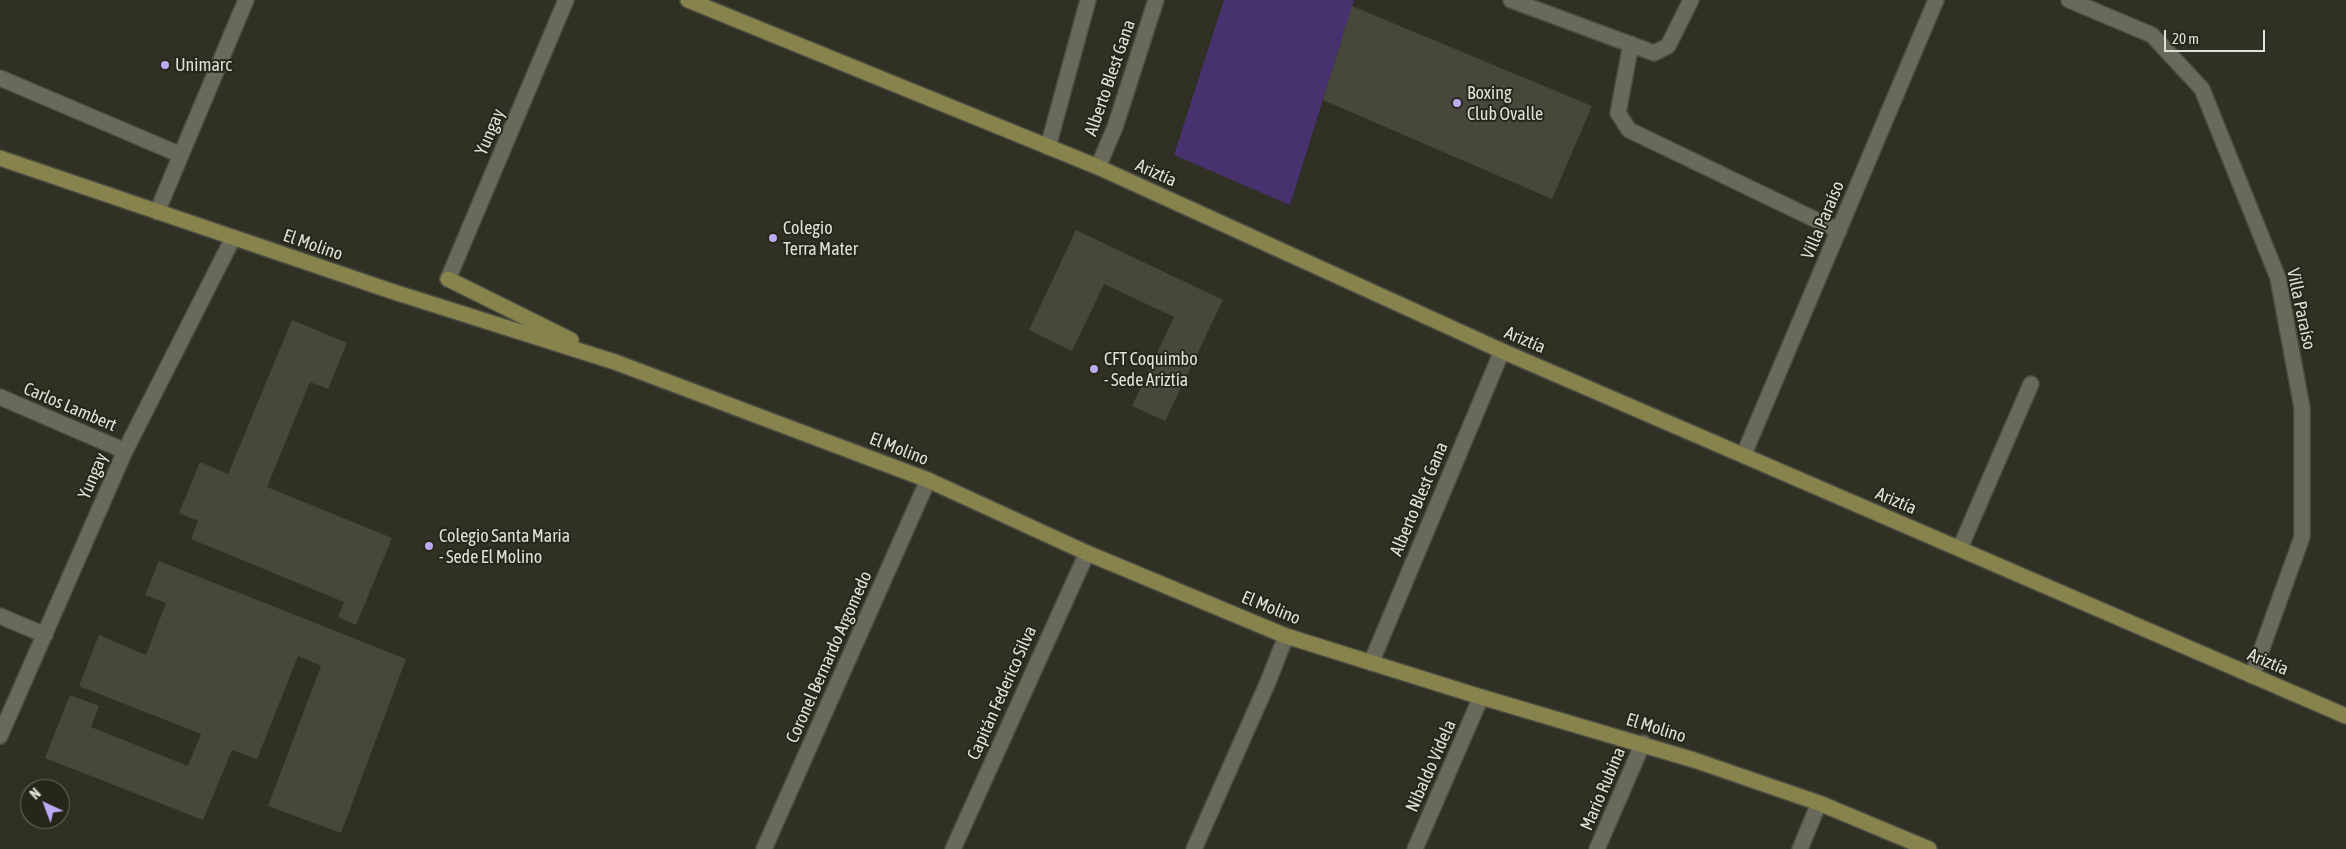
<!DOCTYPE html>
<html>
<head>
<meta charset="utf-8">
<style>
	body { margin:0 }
	#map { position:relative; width:2346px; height:849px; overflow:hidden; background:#303024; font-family:"Asap Condensed",sans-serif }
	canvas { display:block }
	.north { position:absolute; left:20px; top:779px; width:50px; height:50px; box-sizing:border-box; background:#26261a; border:1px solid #707066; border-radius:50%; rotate:317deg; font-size:14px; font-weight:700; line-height:20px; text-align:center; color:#e0dfd8 }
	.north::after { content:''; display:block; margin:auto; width:18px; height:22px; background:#bea9f4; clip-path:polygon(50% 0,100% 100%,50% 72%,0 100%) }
	.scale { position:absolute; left:2164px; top:30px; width:101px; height:22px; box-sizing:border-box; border:2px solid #e0dfd8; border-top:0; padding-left:6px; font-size:15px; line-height:18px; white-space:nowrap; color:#e0dfd8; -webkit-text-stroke:4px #26261a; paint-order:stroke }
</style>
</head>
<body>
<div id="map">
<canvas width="2346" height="849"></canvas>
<div class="north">N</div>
<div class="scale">20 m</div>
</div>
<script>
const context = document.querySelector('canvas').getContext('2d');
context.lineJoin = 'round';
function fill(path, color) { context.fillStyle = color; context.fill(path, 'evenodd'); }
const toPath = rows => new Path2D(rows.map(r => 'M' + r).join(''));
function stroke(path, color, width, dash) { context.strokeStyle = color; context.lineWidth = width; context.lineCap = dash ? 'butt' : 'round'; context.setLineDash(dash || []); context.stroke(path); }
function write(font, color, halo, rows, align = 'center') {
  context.font = font + ' "Asap Condensed",sans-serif'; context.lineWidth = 4; context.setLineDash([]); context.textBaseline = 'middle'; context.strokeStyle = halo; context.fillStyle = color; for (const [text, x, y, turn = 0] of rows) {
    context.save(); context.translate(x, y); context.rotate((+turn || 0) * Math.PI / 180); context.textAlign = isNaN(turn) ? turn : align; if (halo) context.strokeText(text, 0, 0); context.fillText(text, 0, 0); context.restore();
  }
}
const green = toPath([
	[1224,0,1354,0,1290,205,1174,155]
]);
const building = toPath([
	[1352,6,1592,106,1552,199,1323,100],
	[1076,230,1223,300,1165,421,1132,406,1174,317,1104,284,1072,351,1029,330],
	[292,320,347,343,328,389,310,382,267,487,392,538,356,625,338,617,344,602,191,539,198,521,179,513,200,462,228,474],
	[159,561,406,659,341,833,268,806,321,666,298,656,257,759,232,750,203,820,45,758,70,695,99,706,91,727,188,766,201,734,79,686,99,635,146,655,166,603,145,595]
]);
const minor = toPath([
	[1511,0,1654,53,1668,46,1691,0],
	[2069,0,2152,35,2202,89,2278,278,2302,408,2302,537,2252,676],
	[1631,44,1618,113,1629,130,1839,231],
	[0,78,181,155],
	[1048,147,1088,0],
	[1098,167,1115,127,1156,0],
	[157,212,246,0],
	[448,279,566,0],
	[0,397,125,451],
	[1744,454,1936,0],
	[1960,548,2031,384],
	[0,616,45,635],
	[1371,663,1502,351],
	[0,736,125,451,233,238],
	[764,849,928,480],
	[953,849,1087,553],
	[1194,849,1268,682,1286,636],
	[1415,849,1481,697],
	[1597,849,1643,743],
	[1800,849,1819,803]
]);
const major = toPath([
	[688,0,1098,167,1502,351,2346,716],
	[0,158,394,292,615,362,928,480,1087,553,1286,636,1481,697,1694,760,1819,803,1929,849],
	[448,279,571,340]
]);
const markers = [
	[165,65,5,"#bea9f4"],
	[1457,103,5,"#bea9f4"],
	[773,238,5,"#bea9f4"],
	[1094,369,5,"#bea9f4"],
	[429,546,5,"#bea9f4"]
];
const poiNames = [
	["Unimarc",175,65],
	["Boxing",1467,93],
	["Club Ovalle",1467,114],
	["Colegio",783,228],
	["Terra Mater",783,249],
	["CFT Coquimbo",1104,359],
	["- Sede Ariztía",1104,380],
	["Colegio Santa Maria",439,536],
	["- Sede El Molino",439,557]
];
const streetNames = [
	["Alberto Blest Gana",1110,78,-71],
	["Yungay",490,132,-67],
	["Ariztía",1156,173,24],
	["Villa Paraíso",1823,220,-67],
	["El Molino",313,245,19],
	["Villa Paraíso",2301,309,78],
	["Ariztía",1525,340,23],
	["Carlos Lambert",70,407,23],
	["El Molino",899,449,21],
	["Yungay",93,476,-67],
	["Alberto Blest Gana",1419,499,-67],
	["Ariztía",1896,501,23],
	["El Molino",1271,608,22],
	["Coronel Bernardo Argomedo",829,657,-66],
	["Ariztía",2268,662,23],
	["Capitán Federico Silva",1002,693,-66],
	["El Molino",1656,728,17],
	["Nibaldo Videla",1431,766,-66],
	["Mario Rubina",1603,789,-67]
];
fill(green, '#46326e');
fill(building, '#48473b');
stroke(minor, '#4c4c42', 18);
stroke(major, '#4c4c42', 18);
stroke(minor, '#6a6a5c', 15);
stroke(major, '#87834d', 15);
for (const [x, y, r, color] of markers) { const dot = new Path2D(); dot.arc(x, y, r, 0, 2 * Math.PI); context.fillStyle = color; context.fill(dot); stroke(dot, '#26261a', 2); }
write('18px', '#e0dfd8', '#26261a', poiNames, 'left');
write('18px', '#e0dfd8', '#26261a', streetNames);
</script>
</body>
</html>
